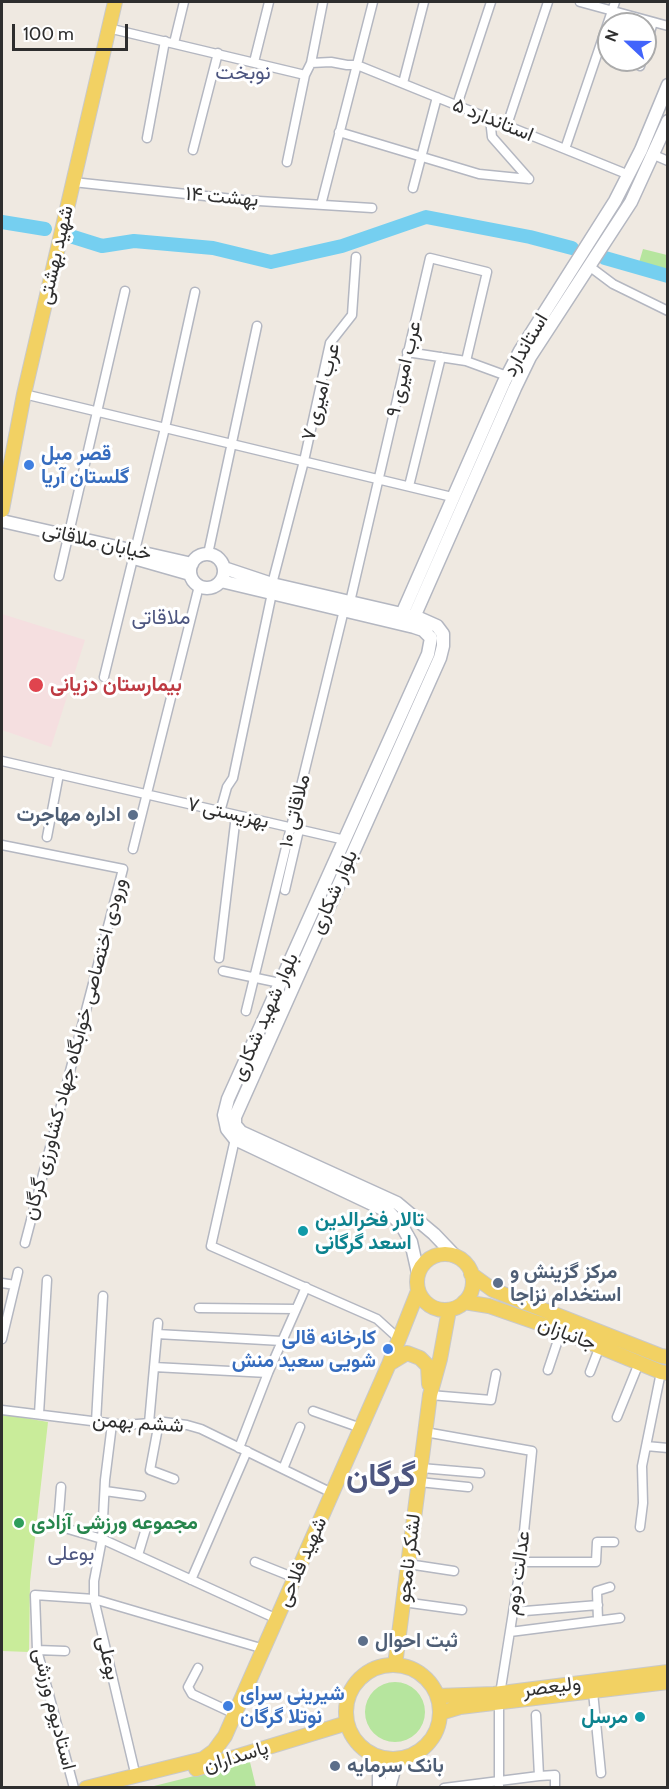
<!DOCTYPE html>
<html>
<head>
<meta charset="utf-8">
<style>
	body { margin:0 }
	#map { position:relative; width:669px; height:1789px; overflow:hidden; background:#efe9e1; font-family:Cabin,sans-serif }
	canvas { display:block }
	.frame { position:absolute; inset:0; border:3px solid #2e2e2e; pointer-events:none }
	.north { position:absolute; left:597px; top:12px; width:60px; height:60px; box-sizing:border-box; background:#fff; border:2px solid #ababab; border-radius:50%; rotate:292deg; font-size:16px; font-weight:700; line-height:24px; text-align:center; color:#2e2e2e }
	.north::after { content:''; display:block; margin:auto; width:21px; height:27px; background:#4264fb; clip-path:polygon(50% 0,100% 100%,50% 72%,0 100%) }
	.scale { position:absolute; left:12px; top:24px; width:116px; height:27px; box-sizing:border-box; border:3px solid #2e2e2e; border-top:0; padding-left:8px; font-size:18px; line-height:21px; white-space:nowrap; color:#2e2e2e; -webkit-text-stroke:4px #fff; paint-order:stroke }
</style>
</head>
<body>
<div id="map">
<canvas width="669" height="1789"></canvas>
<div class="frame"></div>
<div class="north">N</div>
<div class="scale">100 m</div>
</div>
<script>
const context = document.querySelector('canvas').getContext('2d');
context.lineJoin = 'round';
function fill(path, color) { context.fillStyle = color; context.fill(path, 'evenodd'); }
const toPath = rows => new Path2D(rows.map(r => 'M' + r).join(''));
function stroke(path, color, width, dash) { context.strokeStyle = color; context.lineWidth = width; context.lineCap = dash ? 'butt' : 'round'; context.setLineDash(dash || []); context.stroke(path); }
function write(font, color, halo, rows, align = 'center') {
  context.font = font + ' Cabin,Vazirmatn,sans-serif'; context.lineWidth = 6; context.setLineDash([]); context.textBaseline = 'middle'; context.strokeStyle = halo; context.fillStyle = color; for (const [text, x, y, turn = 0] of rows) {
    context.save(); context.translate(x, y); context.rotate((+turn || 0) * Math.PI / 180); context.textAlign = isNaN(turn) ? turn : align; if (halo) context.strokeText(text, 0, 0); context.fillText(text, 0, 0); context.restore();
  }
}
const medical = toPath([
	[2,614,85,640,51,747,2,730]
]);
const green = toPath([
	[643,249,667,255,667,272,638,266],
	'365 1712a30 30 0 1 1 60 0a30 30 0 1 1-60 0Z',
	[250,1762,256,1787,146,1788]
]);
const pitch = toPath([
	[2,1414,48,1422,30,1582,29,1652,2,1651]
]);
const river = toPath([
	[2,222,45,229],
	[67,235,102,246,134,241,213,248,271,262,342,246,426,217,530,237,572,248],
	[605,258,668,276]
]);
const minor = toPath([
	[580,2,668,26],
	[108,28,305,75],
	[174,43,184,2],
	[645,50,653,22],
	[254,62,269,2],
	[311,63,323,2],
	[640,66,642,60],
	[403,83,424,2],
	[457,105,491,2],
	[490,119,492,137,529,179],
	[507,125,548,2],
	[339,132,479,174,529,179],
	[147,138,165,41],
	[565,149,615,2],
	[193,150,218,53],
	[654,155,668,161],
	[287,162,305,75,311,63,331,62,347,65,357,65,629,175],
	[73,182,243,200,372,208],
	[413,188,437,97],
	[321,205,373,2],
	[589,266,613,284,668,311],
	[407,352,466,361,507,376],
	[24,394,452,497],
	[409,486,441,357],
	[208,554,257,326],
	[59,576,125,291],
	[272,584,304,461,330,343,352,315,356,257],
	[350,602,430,258,487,272,466,361],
	[104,677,165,428,195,292],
	[2,761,345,840],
	[220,812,227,787,233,778,272,593],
	[47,837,59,774],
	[2,845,123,869,25,1243],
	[133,849,199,586],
	[285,890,299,830],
	[219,958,236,815],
	[223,971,280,983],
	[246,1011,344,610],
	[235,1139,211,1246,377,1319,399,1339],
	[2,1283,15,1285],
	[199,1308,296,1309],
	[157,1334,282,1341],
	[2,1339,18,1272],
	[154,1367,268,1373],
	[548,1370,561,1331],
	[590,1372,600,1346],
	[430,1395,491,1400,496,1374],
	[2,1410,124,1425,164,1422,187,1425,201,1429,332,1493],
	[313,1411,361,1428],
	[39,1414,47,1280],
	[617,1417,639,1363],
	[96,1422,103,1296],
	[159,1422,150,1470,174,1479],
	[149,1423,158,1323],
	[112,1424,105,1480,102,1539,94,1581,94,1599,136,1777],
	[425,1432,532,1451,521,1562,500,1694],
	[646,1446,668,1448],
	[239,1448,268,1373,306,1287],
	[421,1468,480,1473],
	[283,1469,300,1427],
	[419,1482,468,1487],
	[61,1487,58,1526,102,1539,277,1619],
	[105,1491,141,1496],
	[640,1527,643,1503,642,1466,661,1372],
	[138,1555,147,1525],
	[255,1562,295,1578],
	[521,1562,596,1562,597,1542,614,1542],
	[408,1564,454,1571],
	[191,1580,247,1451],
	[403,1602,462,1610],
	[513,1612,598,1605],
	[598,1620,597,1591,610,1587],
	[510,1632,620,1618],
	[37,1650,65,1651],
	[198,1668,188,1687,192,1694,235,1714],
	[593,1692,601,1773],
	[539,1776,555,1775,555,1788],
	[74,1788,37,1650,35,1595,94,1599,264,1649],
	[444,1788,539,1776,536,1715],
	[499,1788,499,1703]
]);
const secondary = toPath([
	[2,521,192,564],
	'190 571a17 17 0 1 1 34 0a17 17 0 1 1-34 0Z',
	[134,558,190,574],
	[224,568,272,584,419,618,437,626,443,634,443,646,440,658,235,1117,235,1125,241,1132,397,1203,434,1234,455,1256],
	[221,581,414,627,423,630,431,638,428,654,228,1099,224,1115,227,1129,235,1139,389,1212,402,1226,411,1242,418,1273],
	[402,614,504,382,520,351,615,201,641,150,668,85],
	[414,617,515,388,530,357,631,202,668,121],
	[374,1755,379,1770,379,1788],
	[389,1788,397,1759]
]);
const primary = toPath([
	[2,510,24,394,115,2],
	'417 1282a28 28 0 1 1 56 0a28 28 0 1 1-56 0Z',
	[471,1274,493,1290,661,1356,668,1357],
	[464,1302,489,1306,564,1332,661,1372,668,1373],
	[389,1364,407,1353,420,1358,428,1366,429,1384],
	[395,1665,430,1395,440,1359,449,1310],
	'346 1712a47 47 0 1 1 94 0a47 47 0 1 1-94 0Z',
	[437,1696,494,1694,668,1672],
	[440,1713,460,1707,668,1682],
	[196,1769,347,1723],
	[86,1788,203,1759,214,1751,225,1736,389,1364,418,1291]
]);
const markers = [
	[29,465,6,"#3f7fe0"],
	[36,685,8,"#e0444e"],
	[133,815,6,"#5c6f8a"],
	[303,1231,6,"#0f9aa8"],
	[498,1283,6,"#5c6f8a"],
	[388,1349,6,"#3f7fe0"],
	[19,1523,6,"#2e9e5b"],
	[363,1641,6,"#5c6f8a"],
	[228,1706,6,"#3f7fe0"],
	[640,1717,6,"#0f9aa8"],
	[335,1766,6,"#5c6f8a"]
];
const streetNames = [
	["۵ استاندارد",493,120,22],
	["بهشت ۱۴",222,197,5],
	["شهید بهشتی",56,255,-77],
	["استاندارد",526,345,-60],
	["۹ عرب امیری",404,369,-77],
	["۷ عرب امیری",321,392,-75],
	["خیابان ملاقاتی",97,542,13],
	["۱۰ ملاقاتی",295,811,-76],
	["۷ بهزیستی",228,813,13],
	["بلوار شکاری",334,892,-66],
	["بلوار شهید شکاری",265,1017,-66],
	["ورودی اختصاصی خوابگاه جهاد کشاورزی گرگان",75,1049,-75],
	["جانبازان",567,1334,21],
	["ششم بهمن",138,1423,4],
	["لشکر نامجو",409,1558,-83],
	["شهید فلاحی",302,1562,-66],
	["عدالت دوم",518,1573,-82],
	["بوعلی",108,1658,77],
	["ولیعصر",552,1687,-7],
	["استادیوم ورزشی",54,1709,76],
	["پاسداران",236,1757,-17]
];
const shopNames = [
	["قصر مبل",41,454],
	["گلستان آریا",41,477],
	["کارخانه قالی",376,1338,"right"],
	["شویی سعید منش",376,1361,"right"],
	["شیرینی سرای",240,1694],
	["نوتلا گرگان",240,1717]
];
const healthNames = [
	["بیمارستان دزیانی",50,685]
];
const serviceNames = [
	["اداره مهاجرت",121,815,"right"],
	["مرکز گزینش و",510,1272],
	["استخدام نزاجا",510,1295],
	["ثبت احوال",375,1641],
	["بانک سرمایه",347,1766]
];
const cultureNames = [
	["تالار فخرالدین",315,1220],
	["اسعد گرگانی",315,1243],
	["مرسل",628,1717,"right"]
];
const leisureNames = [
	["مجموعه ورزشی آزادی",31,1523]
];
const neighbourhoodNames = [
	["نوبخت",243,73],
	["ملاقاتی",161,618],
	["بوعلی",71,1554]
];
const townNames = [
	["گرگان",381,1477]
];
fill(medical, '#f5dfe0');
fill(green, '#b6e59e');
fill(pitch, '#c9ec9a');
stroke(river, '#75cff0', 14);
stroke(minor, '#b4b7c1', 11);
stroke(secondary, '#b4b7c1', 15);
stroke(primary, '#c9c9c9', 16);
stroke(minor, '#fff', 8);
stroke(secondary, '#fff', 12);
stroke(primary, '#f2d163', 14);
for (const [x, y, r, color] of markers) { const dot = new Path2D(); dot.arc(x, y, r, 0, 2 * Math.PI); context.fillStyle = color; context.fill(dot); stroke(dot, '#fff', 2); }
write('20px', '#2e2e2e', '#fff', streetNames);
write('bold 20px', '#366cbe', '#fff', shopNames, 'left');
write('bold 20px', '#be3a42', '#fff', healthNames, 'left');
write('bold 20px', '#4e5e75', '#fff', serviceNames, 'left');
write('bold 20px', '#0d838f', '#fff', cultureNames, 'left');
write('bold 20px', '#27864d', '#fff', leisureNames, 'left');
write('21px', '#4d5680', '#fff', neighbourhoodNames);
write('bold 32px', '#4d5680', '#fff', townNames);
</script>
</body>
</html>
